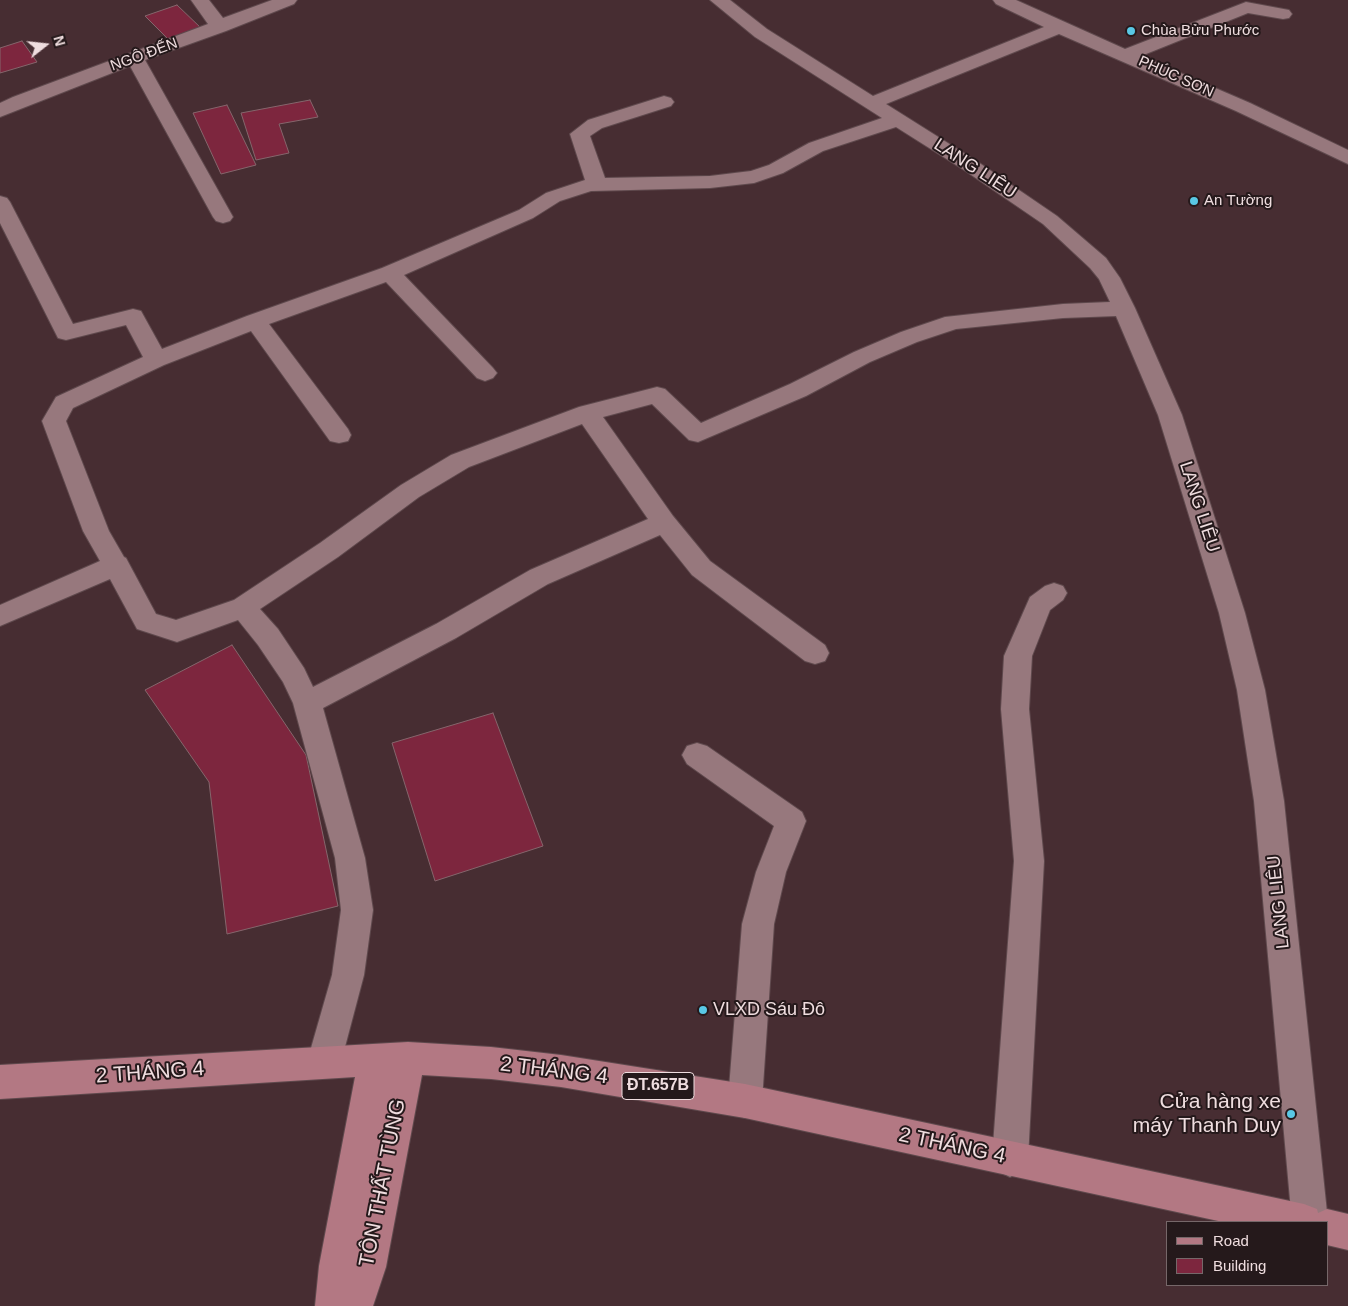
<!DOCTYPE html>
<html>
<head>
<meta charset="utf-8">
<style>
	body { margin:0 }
	#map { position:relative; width:1348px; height:1306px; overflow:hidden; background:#472d32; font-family:Arial,sans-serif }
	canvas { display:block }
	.legend { position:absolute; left:1166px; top:1221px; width:162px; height:65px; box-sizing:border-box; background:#25191b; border:1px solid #766769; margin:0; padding:6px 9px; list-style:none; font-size:15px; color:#efdddf }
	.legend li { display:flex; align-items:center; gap:10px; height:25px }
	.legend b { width:25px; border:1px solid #766769 }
	.north { position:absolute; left:20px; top:20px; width:50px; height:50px; -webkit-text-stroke:4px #25191b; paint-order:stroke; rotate:74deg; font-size:14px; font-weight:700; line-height:20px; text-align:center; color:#efdddf }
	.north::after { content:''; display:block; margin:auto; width:18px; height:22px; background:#efdddf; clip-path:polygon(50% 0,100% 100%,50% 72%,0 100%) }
</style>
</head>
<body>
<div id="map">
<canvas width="1348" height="1306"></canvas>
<ul class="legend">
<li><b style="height:6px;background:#b37883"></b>Road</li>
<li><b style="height:14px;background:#7d263e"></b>Building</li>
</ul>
<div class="north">N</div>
</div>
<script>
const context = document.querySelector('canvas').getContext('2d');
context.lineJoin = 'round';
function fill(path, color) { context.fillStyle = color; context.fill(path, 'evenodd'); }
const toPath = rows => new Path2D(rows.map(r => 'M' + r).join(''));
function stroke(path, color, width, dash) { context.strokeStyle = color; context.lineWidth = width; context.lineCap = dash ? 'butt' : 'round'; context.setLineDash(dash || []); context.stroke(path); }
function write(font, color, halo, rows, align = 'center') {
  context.font = font + ' Arial,sans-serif'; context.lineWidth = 4; context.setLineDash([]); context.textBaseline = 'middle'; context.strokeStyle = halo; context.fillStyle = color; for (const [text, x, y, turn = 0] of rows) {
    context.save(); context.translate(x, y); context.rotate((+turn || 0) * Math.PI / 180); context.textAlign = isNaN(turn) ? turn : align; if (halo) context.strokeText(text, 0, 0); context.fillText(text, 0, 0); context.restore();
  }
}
const building = toPath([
	[177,5,201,28,168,39,145,16,177,5],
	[22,41,37,62,0,73,0,48,22,41],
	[310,100,318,117,279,124,289,153,256,160,241,113,310,100],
	[227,105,256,165,221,174,193,113,227,105],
	[232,645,306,755,338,906,227,934,209,782,145,690,232,645],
	[493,713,543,846,435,881,392,743,493,713]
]);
const minor = toPath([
	[191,0,209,0,223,18,272,0,297,0,294,4,226,31,145,60,233,217,230,221,223,223,216,221,213,217,130,66,0,117,0,103,13,97,208,24,191,0],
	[710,0,730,0,767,29,873,96,1044,27,996,4,993,0,1016,0,1125,49,1246,2,1289,10,1292,14,1289,18,1283,19,1248,13,1141,56,1250,103,1348,150,1348,164,1236,111,1059,34,886,104,978,162,1057,216,1106,258,1120,278,1135,308,1182,415,1245,613,1265,690,1284,801,1328,1222,1327,1225,1327,1222,1292,1222,1254,801,1237,690,1219,613,1158,415,1116,316,1063,318,956,329,917,342,870,362,806,396,698,442,689,440,652,404,603,417,673,516,710,561,825,645,829,653,825,661,815,664,805,661,692,575,660,535,548,584,456,638,323,708,365,858,373,910,364,975,341,1062,336,1073,324,1078,312,1073,307,1062,332,975,341,910,335,858,293,703,283,682,258,645,238,620,177,642,137,629,110,579,0,626,0,605,100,561,83,531,42,421,56,397,143,357,126,325,66,340,58,338,0,223,0,196,7,198,10,202,73,324,133,309,141,311,162,349,247,316,382,268,519,210,546,193,585,180,570,134,588,120,664,96,671,98,674,102,671,106,602,128,590,136,605,178,710,176,751,171,769,165,809,143,882,118,755,37,710,0],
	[896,127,964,170,1043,224,1090,268,1099,279,1110,302,1063,304,945,317,901,332,854,352,790,384,701,423,665,389,657,387,579,407,451,455,401,485,320,543,234,600,176,620,156,614,126,558,124,557,109,531,66,421,73,408,164,365,251,331,330,441,339,443,348,441,351,435,348,429,269,324,386,282,477,378,485,381,493,378,497,373,493,368,404,275,533,218,560,201,591,191,710,188,754,183,783,173,823,151,896,127],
	[582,424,648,519,530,570,436,624,313,687,304,668,278,629,260,609,338,557,419,497,469,467,582,424],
	[1054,583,1063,586,1067,593,1063,600,1050,610,1032,656,1029,709,1044,861,1028,1159,1022,1171,1010,1177,998,1171,992,1159,1014,861,1001,709,1004,656,1030,597,1045,586,1054,583],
	[697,743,707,746,802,812,806,821,786,872,774,924,762,1101,757,1113,745,1118,733,1113,728,1101,742,924,756,872,774,826,687,764,682,755,687,746,697,743]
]);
const major = toPath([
	[408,1042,491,1047,561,1055,745,1084,1304,1204,1317,1209,1318,1213,1327,1209,1348,1214,1348,1250,1327,1245,1327,1222,1223,1222,745,1118,561,1087,491,1079,422,1075,386,1267,373,1306,315,1306,319,1266,355,1077,0,1099,0,1065,408,1042]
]);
const markers = [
	[1131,31,5,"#59c8e5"],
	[1194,201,5,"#59c8e5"],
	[703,1010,5,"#59c8e5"],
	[1291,1114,5,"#59c8e5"]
];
const farPoinames = [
	["Chùa Bửu Phước",1141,31],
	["An Tường",1204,201]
];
const farStreetnames = [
	["NGÔ ĐẾN",144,55,-20],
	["PHÚC SƠN",1176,77,24]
];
const shields = [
	[658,1086,72]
];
const shieldNames = [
	["ĐT.657B",658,1086]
];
const streetNames = [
	["LANG LIÊU",975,169,33],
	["LANG LIÊU",1199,507,72],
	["LANG LIÊU",1279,902,-96]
];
const poiNames = [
	["VLXD Sáu Đô",713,1010]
];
const nearStreetnames = [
	["2 THÁNG 4",554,1071,7],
	["2 THÁNG 4",150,1073,-4],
	["2 THÁNG 4",952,1146,12],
	["TÔN THẤT TÙNG",383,1183,-79]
];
const nearPoinames = [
	["Cửa hàng xe",1281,1102],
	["máy Thanh Duy",1281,1126]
];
fill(building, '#7d263e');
stroke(building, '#85666c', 1);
stroke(minor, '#5f494d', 2);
stroke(major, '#5f494d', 2);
fill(minor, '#97787d');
fill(major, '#b37883');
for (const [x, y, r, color] of markers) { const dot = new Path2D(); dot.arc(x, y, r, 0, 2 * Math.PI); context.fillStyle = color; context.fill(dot); stroke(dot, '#25191b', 2); }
write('15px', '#efdddf', '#25191b', farPoinames, 'left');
write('15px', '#efdddf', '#25191b', farStreetnames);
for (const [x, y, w] of shields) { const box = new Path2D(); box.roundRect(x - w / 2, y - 13.5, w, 27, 4); context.fillStyle = '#25191b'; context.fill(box); stroke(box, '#efdddf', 1); }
write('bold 16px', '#efdddf', null, shieldNames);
write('18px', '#efdddf', '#25191b', streetNames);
write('18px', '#efdddf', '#25191b', poiNames, 'left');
write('21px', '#efdddf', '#25191b', nearStreetnames);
write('21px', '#efdddf', '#25191b', nearPoinames, 'right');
</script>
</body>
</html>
